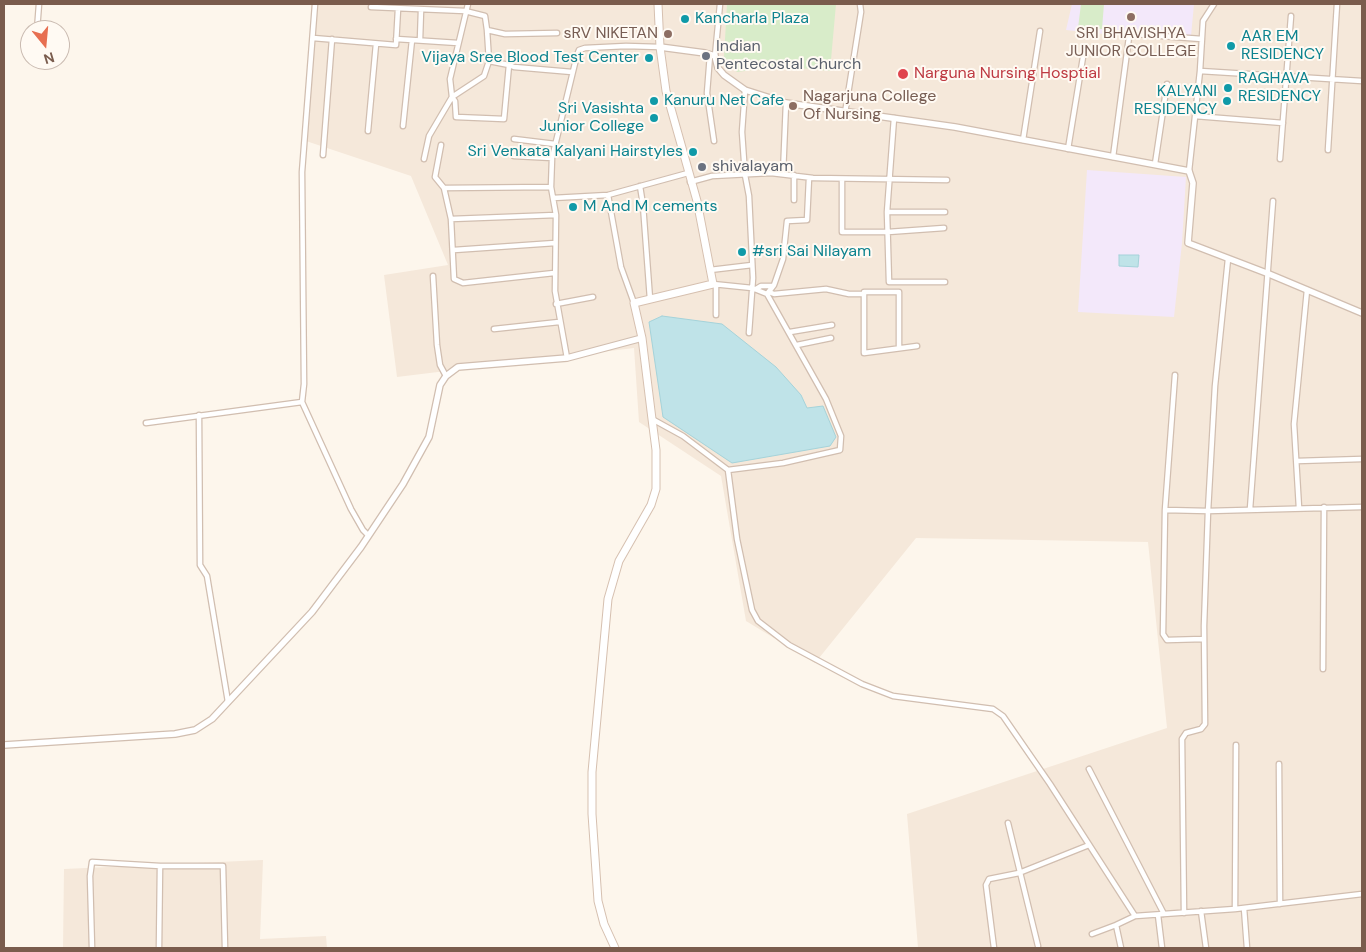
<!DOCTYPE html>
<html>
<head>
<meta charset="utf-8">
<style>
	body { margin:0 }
	#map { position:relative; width:1366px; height:952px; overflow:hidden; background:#fdf6ec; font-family:"DM Sans",sans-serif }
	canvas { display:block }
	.frame { position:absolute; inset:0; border:5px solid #7a5c4d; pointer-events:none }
	.north { position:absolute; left:20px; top:20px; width:50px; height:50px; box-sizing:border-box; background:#fffaf3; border:1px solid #cabbb1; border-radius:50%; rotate:163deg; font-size:14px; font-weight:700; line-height:20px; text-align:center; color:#7a5c4d }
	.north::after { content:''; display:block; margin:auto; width:18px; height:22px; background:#e76f51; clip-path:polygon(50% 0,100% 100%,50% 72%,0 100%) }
</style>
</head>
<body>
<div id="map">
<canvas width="1366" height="952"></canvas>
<div class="frame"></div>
<div class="north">N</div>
</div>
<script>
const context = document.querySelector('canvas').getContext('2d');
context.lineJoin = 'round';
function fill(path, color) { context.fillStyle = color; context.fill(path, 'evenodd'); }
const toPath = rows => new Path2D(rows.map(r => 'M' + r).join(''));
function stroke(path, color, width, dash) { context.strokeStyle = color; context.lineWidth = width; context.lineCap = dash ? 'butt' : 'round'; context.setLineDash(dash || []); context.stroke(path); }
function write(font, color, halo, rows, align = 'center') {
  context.font = font + ' "DM Sans",sans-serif'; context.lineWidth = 4; context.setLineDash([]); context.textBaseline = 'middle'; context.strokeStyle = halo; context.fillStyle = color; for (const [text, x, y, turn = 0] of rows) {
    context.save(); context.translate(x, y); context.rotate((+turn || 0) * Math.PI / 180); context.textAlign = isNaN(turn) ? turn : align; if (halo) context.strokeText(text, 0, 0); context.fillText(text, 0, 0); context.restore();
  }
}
const residential = toPath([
	[314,4,1362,4,1362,948,918,948,907,814,1167,728,1148,542,916,538,815,663,746,621,721,476,639,422,634,348,397,377,384,275,448,265,411,176,306,141],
	[263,860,260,939,326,936,327,948,63,948,64,869]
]);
const education = toPath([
	[1072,4,1194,4,1191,36,1114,31,1113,35,1066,30],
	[1087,170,1186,177,1182,243,1174,317,1078,312]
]);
const green = toPath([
	[727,4,836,4,830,71,799,68,760,69,737,72,724,57],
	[1081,4,1104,4,1102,29,1078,28]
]);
const water = toPath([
	[1119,255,1139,255,1138,267,1119,266,1119,255],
	[662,316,722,324,776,367,801,395,807,408,823,406,836,437,830,446,732,463,663,417,649,322,662,316]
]);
const minor = toPath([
	[315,4,302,172,304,384,302,402,351,509,363,530,368,535],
	[371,7,465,11,485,16,487,30,505,34,557,33],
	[37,30,39,4],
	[487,30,489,61],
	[313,38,396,45,398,9],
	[396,39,412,40],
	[420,40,421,10],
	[710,55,707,93,714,141],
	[715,56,720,4],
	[509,65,504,119,456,117,455,101,452,97,484,76,489,61,509,65,514,67,572,72],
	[1200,71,1203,21,1214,4],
	[745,90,742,132,745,175,749,196,753,278,749,333],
	[845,113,861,12,860,4],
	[1195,116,1283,123],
	[894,118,887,212,889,282,945,282],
	[403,126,412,40,458,43],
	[368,131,376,44],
	[514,139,555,144],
	[1023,140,1040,31],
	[441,145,435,177,444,188,451,219,454,279,463,283,554,273],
	[1068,149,1084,51],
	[1328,150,1337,4],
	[323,155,332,39],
	[514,156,552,158],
	[1113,157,1129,37,1134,34,1202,39],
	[424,159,429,136,452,97,450,79,468,4],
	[1280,159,1291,16],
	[1155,164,1167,84],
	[1189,171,1200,71,1362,81],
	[783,174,786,103],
	[842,179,842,232,888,232,944,228],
	[690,182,712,176,771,173,813,178,947,180],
	[640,186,643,205,650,299],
	[444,188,551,187],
	[608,195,621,267,634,303],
	[553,198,608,195,688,173],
	[794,200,794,175],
	[887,212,945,212],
	[451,219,556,215],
	[454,250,555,243],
	[1228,259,1215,386,1208,511,1362,507],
	[710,270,752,265],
	[433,276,437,345,440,365,446,376],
	[716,285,716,315],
	[756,289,761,286,773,286],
	[769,292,774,294,826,289,849,294,864,294],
	[767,294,774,285,783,259,787,221,807,220,809,178],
	[556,304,593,297],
	[494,329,559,322],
	[790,332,832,325],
	[797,345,831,338],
	[899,348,899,292,864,292,864,353,917,346],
	[567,358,555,291,556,215,551,187,552,158,577,55,579,50,585,48,626,46,660,47],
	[1175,375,1165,510,1163,634,1167,640,1204,639],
	[199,415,200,565,207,576,228,702],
	[652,419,683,436,728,470,783,463,840,450,841,436,826,399,767,294,752,288,713,284],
	[146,423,302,402],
	[1297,461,1362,459],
	[728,470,737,539,752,610,758,621,789,645,862,684,893,696,993,709,1003,716,1050,784,1135,916,1235,909,1362,894],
	[1299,508,1294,424,1307,290],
	[1250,509,1273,201],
	[1165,510,1208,511,1204,626,1205,724,1201,729,1186,733,1182,739,1184,913],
	[1323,669,1324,507],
	[1279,764,1280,904],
	[1089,769,1164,914],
	[1008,823,1038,946],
	[1244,908,1247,948],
	[1235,909,1236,745],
	[1201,911,1206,948],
	[1158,915,1162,948],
	[1092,934,1116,925],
	[92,948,90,876,92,862,160,866,223,866,225,948],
	[159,948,160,866],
	[994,948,986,885,989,879,1019,873,1089,845],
	[1121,948,1116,925,1135,916]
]);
const tertiary = toPath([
	[660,47,705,53,715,56,718,68,724,75,745,90,786,103,955,127,1189,171,1193,183,1188,243,1269,274,1362,313],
	[4,745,175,734,195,730,212,719,312,612,361,547,403,484,429,437,440,385,446,376,458,367,567,358,642,338]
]);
const secondary = toPath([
	[615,948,604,924,598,901,592,814,592,772,608,599,619,561,651,505,656,489,656,450,652,419,642,338,634,303,713,284,697,201,666,91,660,47,658,4]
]);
const markers = [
	[1131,17,5,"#8d6e63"],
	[685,19,5,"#0f9aa8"],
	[668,34,5,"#8d6e63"],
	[1231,46,5,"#0f9aa8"],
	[706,56,5,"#6b7280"],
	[649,58,5,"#0f9aa8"],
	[903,74,6,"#e0444e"],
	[1228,88,5,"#0f9aa8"],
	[654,101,5,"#0f9aa8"],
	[1227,101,5,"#0f9aa8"],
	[793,106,5,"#8d6e63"],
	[654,118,5,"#0f9aa8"],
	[693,152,5,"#0f9aa8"],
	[702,167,5,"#6b7280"],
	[573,207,5,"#0f9aa8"],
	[742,252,5,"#0f9aa8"]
];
const cultureNames = [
	["Kancharla Plaza",695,19],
	["AAR EM",1241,37],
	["RESIDENCY",1241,55],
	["Vijaya Sree Blood Test Center",639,58,"right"],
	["RAGHAVA",1238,79],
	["RESIDENCY",1238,97],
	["KALYANI",1217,92,"right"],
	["RESIDENCY",1217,110,"right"],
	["Kanuru Net Cafe",664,101],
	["Sri Vasishta",644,109,"right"],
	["Junior College",644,127,"right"],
	["Sri Venkata Kalyani Hairstyles",683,152,"right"],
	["M And M cements",583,207],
	["#sri Sai Nilayam",752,252]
];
const educationNames = [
	["sRV NIKETAN",658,34],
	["SRI BHAVISHYA",1131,34,"center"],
	["JUNIOR COLLEGE",1131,52,"center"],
	["Nagarjuna College",803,97,"left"],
	["Of Nursing",803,115,"left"]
];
const worshipNames = [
	["Indian",716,47],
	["Pentecostal Church",716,65],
	["shivalayam",712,167]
];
const healthNames = [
	["Narguna Nursing Hosptial",914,74]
];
fill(residential, '#f5e8da');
fill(education, '#f3e8fa');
fill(green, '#d8ecc9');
fill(water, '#bfe3e8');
stroke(water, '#a5d3da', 1);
stroke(minor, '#d1beb0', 7);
stroke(tertiary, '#d1beb0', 8);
stroke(secondary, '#d6c0b0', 9);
stroke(minor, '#fff', 4.5);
stroke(tertiary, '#fff', 5.5);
stroke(secondary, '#fff', 7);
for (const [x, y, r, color] of markers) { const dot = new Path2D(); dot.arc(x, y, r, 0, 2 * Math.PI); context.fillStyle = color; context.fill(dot); stroke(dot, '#fffaf3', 2); }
write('16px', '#0d838f', '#fffaf3', cultureNames, 'left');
write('16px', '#785e54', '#fffaf3', educationNames, 'right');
write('16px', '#5b616d', '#fffaf3', worshipNames, 'left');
write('16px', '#be3a42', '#fffaf3', healthNames, 'left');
</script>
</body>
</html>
